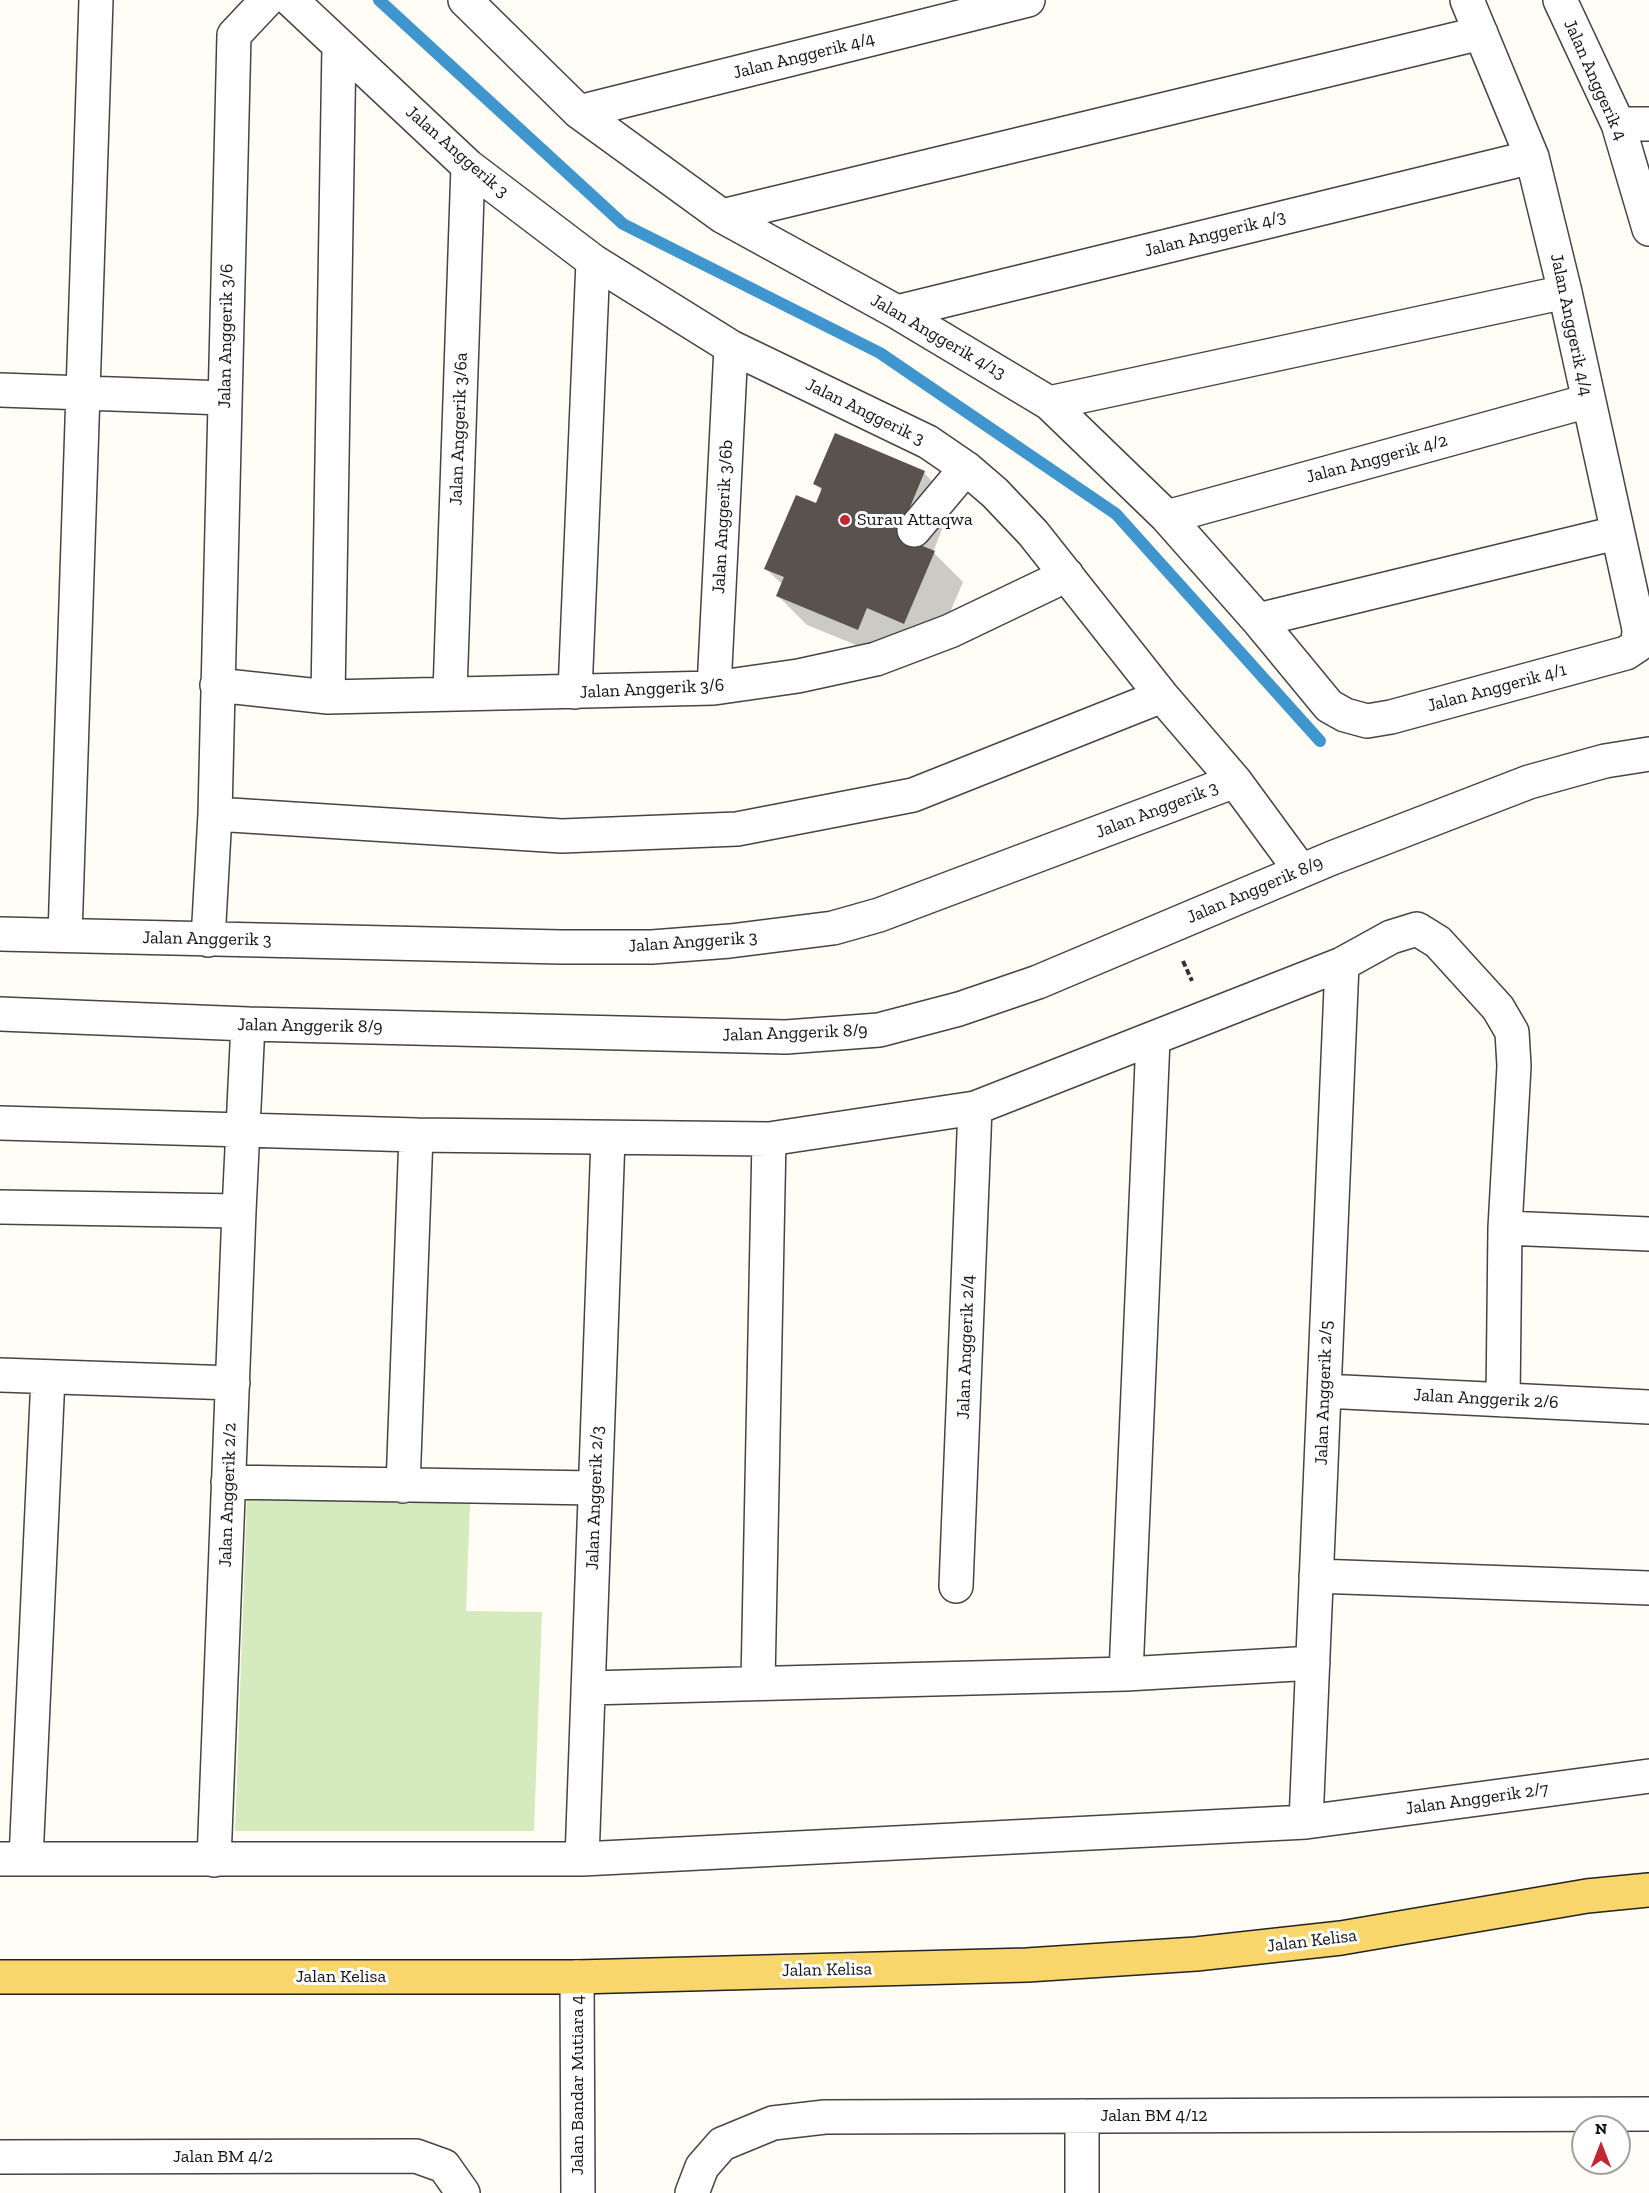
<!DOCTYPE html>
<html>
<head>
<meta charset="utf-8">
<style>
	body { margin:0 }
	#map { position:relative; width:1649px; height:2193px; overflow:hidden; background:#fffdf5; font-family:"Zilla Slab",serif }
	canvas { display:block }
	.north { position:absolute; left:1571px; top:2115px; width:60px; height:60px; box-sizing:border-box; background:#fff; border:2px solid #a0a0a0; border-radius:50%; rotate:0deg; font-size:16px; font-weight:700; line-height:24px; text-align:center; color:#111 }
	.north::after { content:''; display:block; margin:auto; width:21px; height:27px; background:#c4262e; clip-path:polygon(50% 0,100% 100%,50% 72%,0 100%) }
</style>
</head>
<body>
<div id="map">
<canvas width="1649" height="2193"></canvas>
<div class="north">N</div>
</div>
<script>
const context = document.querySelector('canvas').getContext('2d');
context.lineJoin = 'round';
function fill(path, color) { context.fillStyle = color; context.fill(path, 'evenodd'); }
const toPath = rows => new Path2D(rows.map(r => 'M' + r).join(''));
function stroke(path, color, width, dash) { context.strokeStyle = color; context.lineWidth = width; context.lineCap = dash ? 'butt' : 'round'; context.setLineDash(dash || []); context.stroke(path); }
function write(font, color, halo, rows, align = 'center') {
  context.font = font + ' "Zilla Slab",serif'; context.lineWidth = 6; context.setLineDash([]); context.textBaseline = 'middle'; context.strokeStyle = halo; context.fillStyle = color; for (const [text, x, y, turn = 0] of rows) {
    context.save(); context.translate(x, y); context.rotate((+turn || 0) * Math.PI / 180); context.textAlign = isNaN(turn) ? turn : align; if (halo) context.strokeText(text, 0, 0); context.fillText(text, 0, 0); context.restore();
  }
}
const green = toPath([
	[247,1497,470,1502,466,1611,542,1612,534,1831,235,1831]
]);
const shadow = toPath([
	[924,473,953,502,933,552,963,582,933,652,888,658,807,625,778,596,783,585,766,569,817,505,822,491,815,484]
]);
const stream = toPath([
	[379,0,623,224,880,353,1116,514,1320,741]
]);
const building = toPath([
	[835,433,925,471,898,536,935,551,904,624,867,608,858,630,776,596,784,577,764,569,796,495,816,503,822,488,813,484]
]);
const path = toPath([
	[1183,961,1192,981]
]);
const minor = toPath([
	[291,0,468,166,593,261,731,347,928,442,966,468,995,493,1033,533,1162,696,1235,781,1301,871],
	[465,0,579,112,722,216,897,312,1049,403,1167,517,1258,620,1329,706,1345,715,1367,721,1391,717,1626,653,1638,645,1639,629,1565,292,1532,157,1467,0],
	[1560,0,1618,124,1649,229],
	[579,112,1028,0],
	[1618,124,1649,124],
	[722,216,1481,33],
	[897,312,1532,157],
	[0,390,225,398],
	[1049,403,1565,292],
	[1167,517,1588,401],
	[914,530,966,468],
	[1258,620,1616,533],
	[217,685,328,697,714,688,798,676,876,659,950,631,1067,575],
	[714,688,731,347],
	[450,692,468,166],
	[575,692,593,261],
	[328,697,339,46],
	[215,814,562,836,737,829,913,795,1162,696],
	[0,934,561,947,652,947,730,941,833,928,879,915,1235,781],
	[65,935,96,0],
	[208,940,215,814,234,35,267,0],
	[0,1014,248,1024,786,1037,879,1030,959,1009,1038,982,1332,858,1529,782,1605,761,1649,754],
	[0,1123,416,1135,769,1139,975,1108,1342,964,1391,937,1417,929,1438,942,1498,1008,1512,1032,1514,1066,1505,1228,1503,1400],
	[0,1207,239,1211],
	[1505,1228,1649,1234],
	[0,1375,233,1383],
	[1324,1391,1649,1407],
	[228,1482,595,1488],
	[403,1486,416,1135],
	[1316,1576,1649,1588],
	[956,1586,975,1108],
	[1126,1674,1153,1039],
	[758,1682,769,1139],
	[588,1688,1126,1674,1313,1663],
	[1306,1822,1342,964],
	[0,1859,582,1859,1306,1822,1649,1776],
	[26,1859,48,1377],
	[582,1859,608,1138],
	[214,1860,239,1211,248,1024],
	[577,1977,578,2193],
	[0,2157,416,2156,444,2166,463,2193],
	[692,2193,702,2167,722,2144,773,2123,825,2117,1649,2114],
	[1082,2193,1082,2116]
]);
const major = toPath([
	[0,1977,577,1977,1027,1965,1196,1954,1341,1938,1587,1896,1649,1890]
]);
const markers = [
	[845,520,6,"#c4262e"]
];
const streetNames = [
	["Jalan Anggerik 4/4",804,56,-14],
	["Jalan Anggerik 4",1595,80,66],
	["Jalan Anggerik 3",457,152,41],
	["Jalan Anggerik 4/3",1215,234,-14],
	["Jalan Anggerik 4/4",1571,325,78],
	["Jalan Anggerik 3/6",226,336,-89],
	["Jalan Anggerik 4/13",938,337,30],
	["Jalan Anggerik 3",865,412,26],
	["Jalan Anggerik 3/6a",459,429,-88],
	["Jalan Anggerik 4/2",1377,459,-15],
	["Jalan Anggerik 3/6b",723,517,-87],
	["Jalan Anggerik 4/1",1497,688,-15],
	["Jalan Anggerik 3/6",652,689,-3],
	["Jalan Anggerik 3",1157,810,-21],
	["Jalan Anggerik 8/9",1255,890,-23],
	["Jalan Anggerik 3",207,939,1],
	["Jalan Anggerik 3",693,942,-4],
	["Jalan Anggerik 8/9",310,1026,1],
	["Jalan Anggerik 8/9",795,1033,-2],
	["Jalan Anggerik 2/4",966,1347,-88],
	["Jalan Anggerik 2/5",1324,1393,-88],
	["Jalan Anggerik 2/6",1486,1399,3],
	["Jalan Anggerik 2/2",228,1495,-88],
	["Jalan Anggerik 2/3",595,1498,-88],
	["Jalan Anggerik 2/7",1477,1799,-8],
	["Jalan Kelisa",1312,1941,-7],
	["Jalan Kelisa",827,1970,-1],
	["Jalan Kelisa",341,1977],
	["Jalan Bandar Mutiara 4",578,2085,-90],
	["Jalan BM 4/12",1154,2116],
	["Jalan BM 4/2",223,2157]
];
const poiNames = [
	["Surau Attaqwa",857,520]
];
fill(green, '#d5ebbd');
fill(shadow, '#0003');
stroke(stream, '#3f96cf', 12);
fill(building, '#5a524d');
stroke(minor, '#444', 36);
stroke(major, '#222', 36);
stroke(path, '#333', 4, [6, 3]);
stroke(minor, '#fff', 33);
stroke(major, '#f9d66b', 33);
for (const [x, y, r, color] of markers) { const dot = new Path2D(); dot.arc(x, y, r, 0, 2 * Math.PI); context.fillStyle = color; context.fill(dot); stroke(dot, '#fff', 2); }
write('18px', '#111', '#fff', streetNames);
write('18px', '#111', '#fff', poiNames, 'left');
</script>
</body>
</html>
